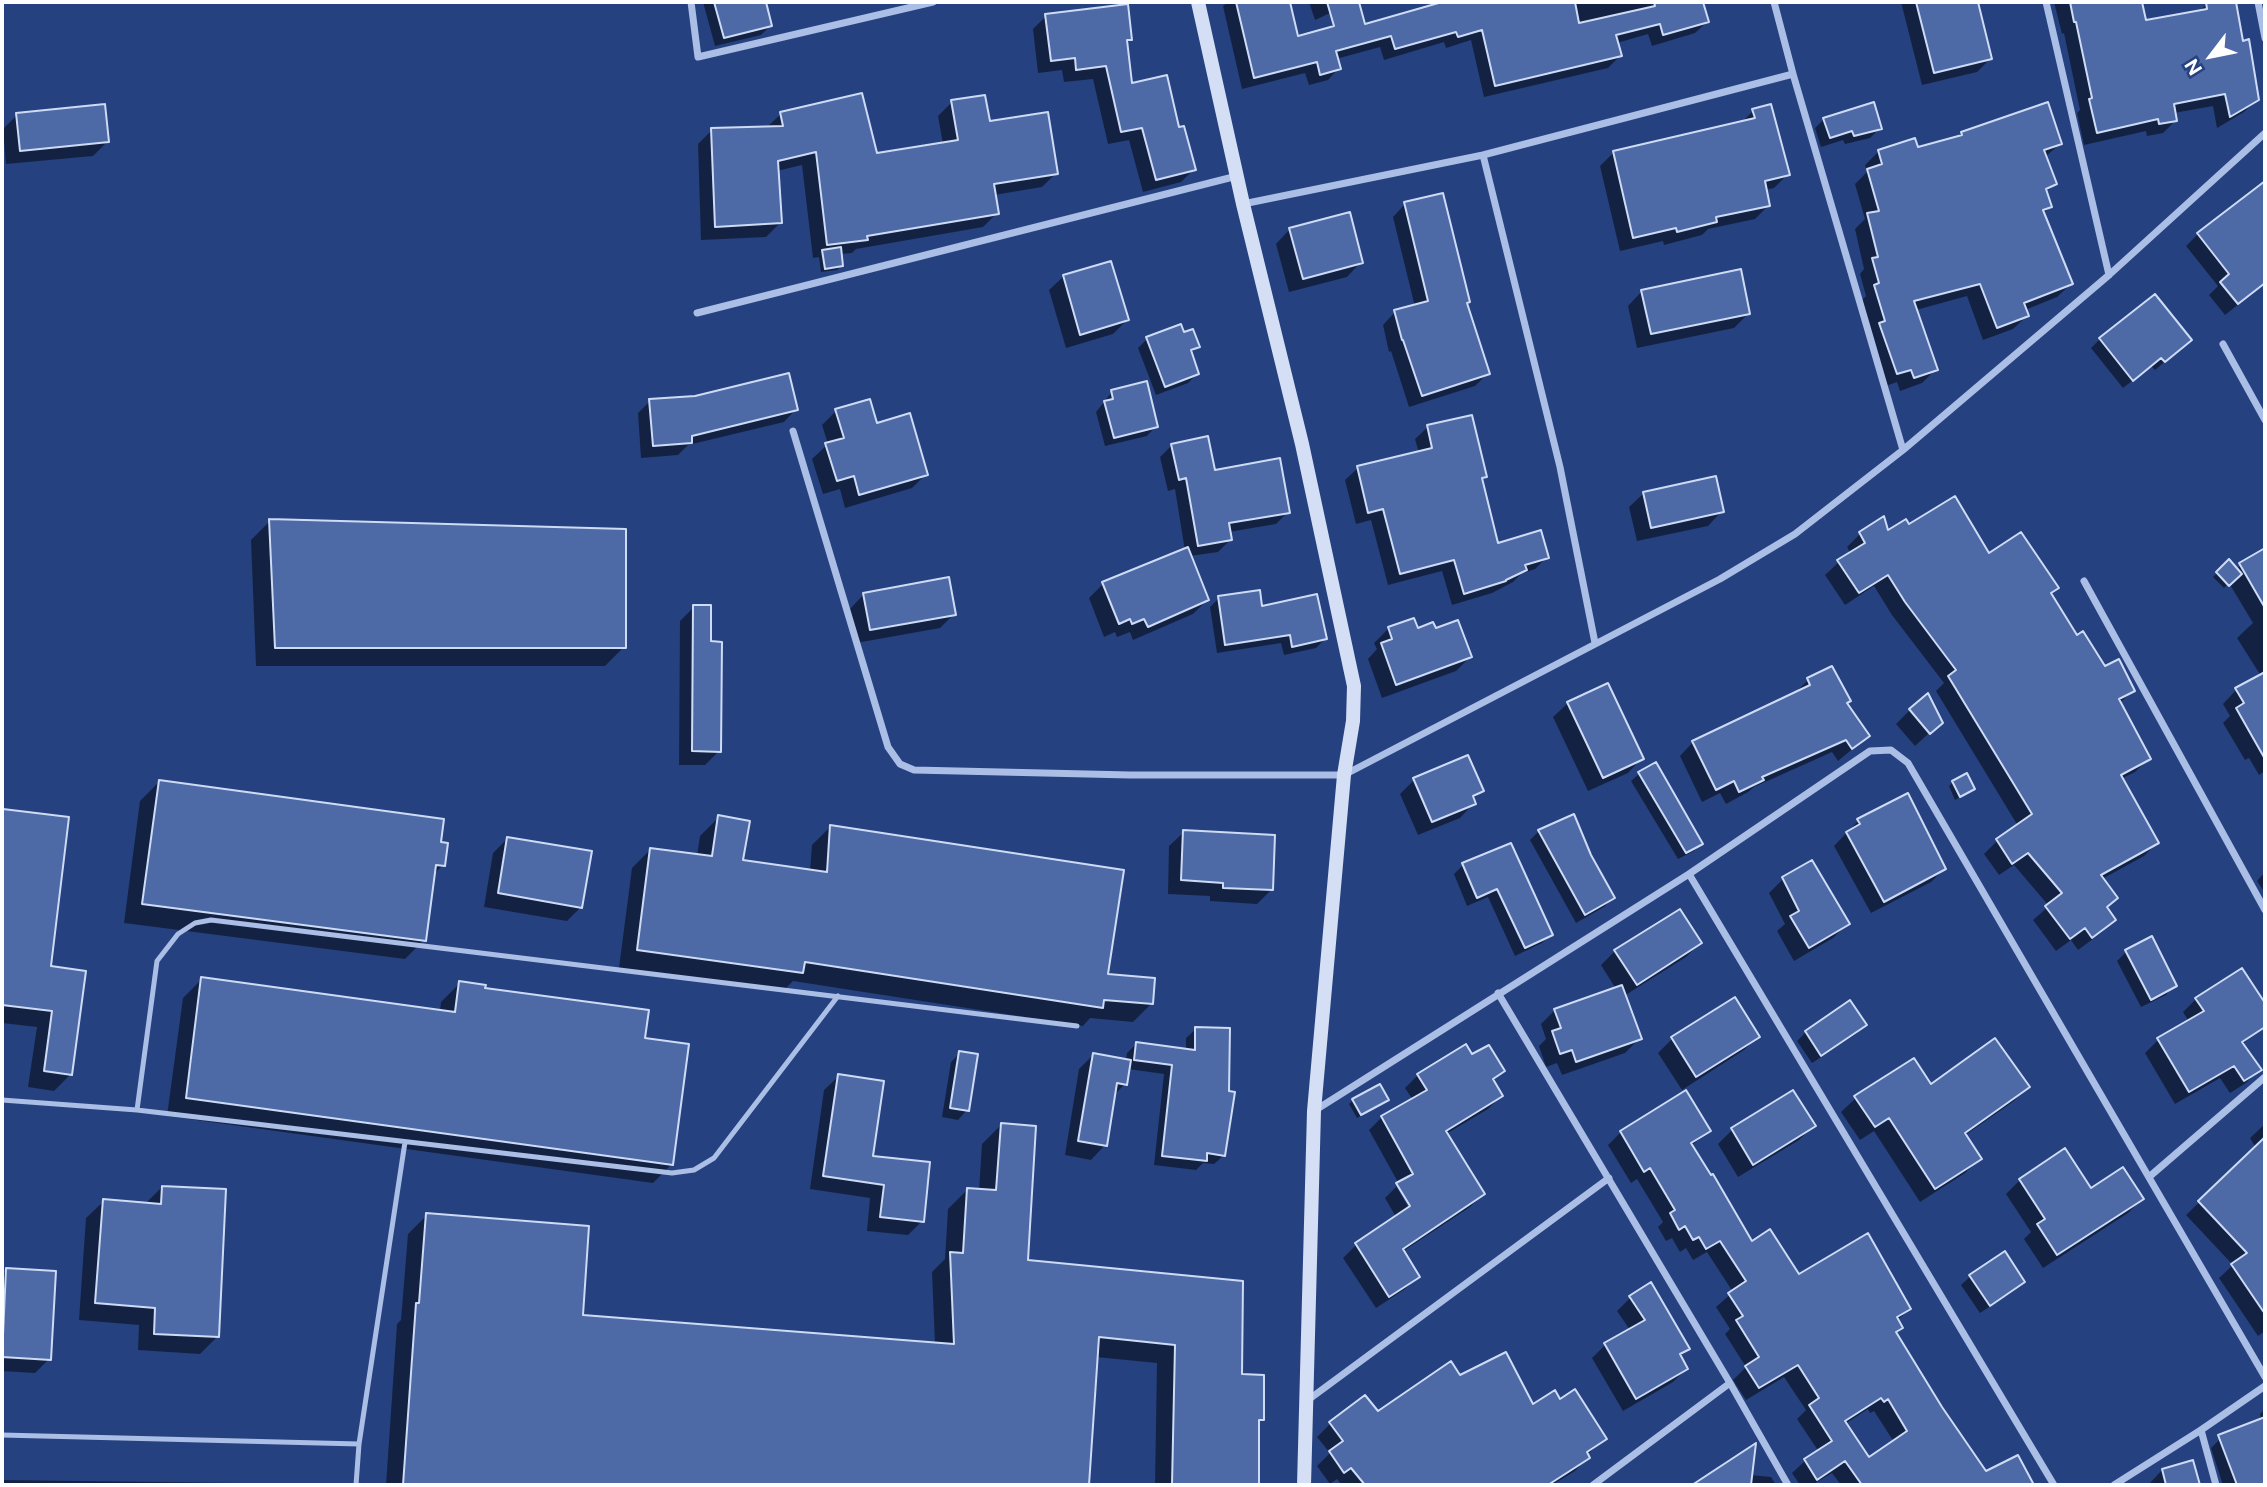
<!DOCTYPE html>
<html>
<head>
<meta charset="utf-8">
<style>
	body { margin:0 }
	#map { position:relative; width:2267px; height:1487px; overflow:hidden; background:#25417f; font-family:"Public Sans",sans-serif }
	canvas { display:block }
	.frame { position:absolute; inset:0; border:4px solid #fff; pointer-events:none }
	.north { position:absolute; left:2176px; top:21px; width:70px; height:70px; -webkit-text-stroke:5px #25417f; paint-order:stroke; rotate:238deg; font-size:19px; font-weight:700; line-height:28px; text-align:center; color:#fff }
	.north::after { content:''; display:block; margin:auto; width:24px; height:32px; background:#fff; clip-path:polygon(50% 0,100% 100%,50% 72%,0 100%) }
</style>
</head>
<body>
<div id="map">
<canvas width="2267" height="1487"></canvas>
<div class="frame"></div>
<div class="north">N</div>
</div>
<script>
const context = document.querySelector('canvas').getContext('2d');
context.lineJoin = 'round';
function fill(path, color) { context.fillStyle = color; context.fill(path, 'evenodd'); }
const toPath = rows => new Path2D(rows.map(r => 'M' + r).join(''));
function stroke(path, color, width, dash) { context.strokeStyle = color; context.lineWidth = width; context.lineCap = dash ? 'butt' : 'round'; context.setLineDash(dash || []); context.stroke(path); }
const shadow = toPath([
	[703,2,764,2,770,26,761,35,715,46],
	[1228,2,1288,2,1297,39,1364,26,1434,6,1438,2,1701,2,1707,22,1695,33,1652,46,1648,34,1617,43,1620,56,1608,68,1484,97,1471,40,1446,48,1444,42,1384,60,1380,47,1336,59,1339,68,1328,80,1309,85,1305,73,1242,89,1223,6],
	[1309,2,1348,2,1341,8,1315,20],
	[1901,2,1976,2,1990,59,1977,72,1922,85],
	[2054,2,2140,2,2145,22,2198,12,2207,4,2234,2,2242,43,2257,99,2244,112,2217,128,2213,106,2174,113,2175,121,2163,133,2147,136,2146,131,2084,145,2077,113,2080,110,2064,33,2062,34],
	[1046,16,1131,39,1126,44,1131,85,1178,129,1194,169,1181,182,1143,192,1129,140,1108,144,1093,79,1064,82,1062,70,1038,73,1033,29],
	[952,102,989,123,1056,173,1042,187,994,195,997,213,983,227,856,249,852,253,840,254,842,265,837,270,821,272,819,257,813,258,802,165,777,171,780,223,766,237,701,240,698,144,712,130,766,128,781,114,875,155,943,144,938,116],
	[1753,111,1788,174,1774,188,1765,190,1769,205,1755,219,1708,229,1702,235,1664,245,1663,241,1620,251,1600,166,1614,152,1741,123],
	[17,115,107,142,93,156,6,164,3,129],
	[1824,119,1880,128,1870,138,1845,144,1843,140,1821,147,1815,128],
	[1962,133,2060,144,2045,157,2055,184,2045,193,2050,207,2043,214,2071,284,2057,297,2025,310,2027,316,2013,329,1983,340,1967,296,1916,310,1936,369,1922,383,1900,391,1897,382,1883,387,1867,339,1872,334,1862,300,1866,296,1860,274,1864,269,1855,229,1865,219,1855,184,1867,172,1865,165,1879,151,1917,149,1957,138],
	[2259,187,2265,195,2265,283,2225,315,2209,295,2218,286,2186,246,2198,234],
	[1405,204,1465,304,1488,373,1475,386,1409,407,1391,351,1389,352,1383,325,1395,312,1415,307,1393,217],
	[1290,229,1361,262,1347,277,1289,292,1276,244],
	[1064,276,1127,320,1113,334,1066,348,1049,290],
	[1642,291,1748,314,1734,328,1637,348,1628,306],
	[1183,334,1198,346,1190,354,1197,374,1188,383,1156,395,1138,348,1147,339],
	[2100,339,2190,340,2155,370,2151,366,2123,388,2091,348],
	[1112,392,1156,426,1147,436,1105,446,1096,412],
	[650,401,796,409,784,422,688,445,678,455,641,458,638,413],
	[836,411,876,425,926,474,912,488,845,508,840,489,823,494,812,459,828,444,822,425],
	[1428,427,1485,476,1481,480,1497,546,1547,557,1535,569,1521,574,1513,582,1492,593,1452,605,1442,571,1388,585,1371,520,1356,524,1345,480,1358,468,1419,453,1415,439],
	[1172,445,1214,472,1288,512,1276,524,1229,532,1230,540,1218,552,1190,556,1207,600,1193,614,1133,640,1130,632,1117,637,1115,632,1104,637,1089,598,1103,584,1185,551,1175,489,1168,491,1160,457],
	[1644,493,1722,511,1708,526,1637,541,1629,507],
	[1883,519,1887,533,1908,526,1989,556,2057,588,2050,594,2077,637,2104,668,2133,690,2119,704,2148,759,2135,772,2121,779,2157,843,2144,856,2102,879,2116,898,2106,908,2114,920,2101,933,2078,950,2071,940,2056,951,2033,920,2049,906,2014,865,1999,875,1984,854,1997,841,2018,826,1936,691,1944,683,1892,615,1874,586,1845,605,1825,575,1839,562,1851,554,1847,547,1860,534],
	[270,521,624,647,605,666,256,666,251,540],
	[2265,550,2265,771,2259,775,2249,758,2245,760,2223,723,2230,716,2223,704,2236,690,2261,676,2237,638,2253,623,2229,583,2224,588,2213,577,2229,562,2236,569],
	[864,594,954,614,940,628,856,643,850,609],
	[1219,598,1261,608,1325,639,1316,648,1284,655,1281,643,1217,653,1210,607],
	[694,607,709,643,719,751,705,765,679,765,680,621],
	[1413,620,1417,630,1435,630,1470,657,1456,671,1382,698,1368,659,1377,649,1374,643,1388,629],
	[1808,680,1845,704,1868,736,1838,761,1832,752,1754,787,1748,792,1726,804,1720,793,1702,802,1680,756,1693,742,1795,693],
	[1607,685,1642,758,1628,773,1588,791,1553,717,1568,703],
	[1910,710,1941,722,1915,746,1896,724],
	[1655,764,1701,843,1694,851,1678,859,1631,781,1639,774],
	[1414,780,1482,791,1472,800,1474,803,1460,818,1418,835,1400,794],
	[159,782,439,844,443,865,432,876,424,940,405,959,124,923,140,801],
	[1953,782,1973,789,1955,800,1949,786],
	[1907,795,1944,869,1931,882,1871,913,1834,846,1858,821],
	[4,810,49,967,70,1075,54,1091,28,1087,37,1027,2,1023,2,812],
	[719,817,741,862,810,871,812,845,830,827,1106,975,1152,1003,1133,1022,1090,1018,1083,1026,793,981,783,991,619,968,632,868,651,849,697,856,700,836],
	[1539,831,1589,856,1613,898,1604,907,1576,923,1530,840],
	[1184,832,1271,890,1257,904,1210,901,1210,896,1168,894,1169,846],
	[507,839,581,907,567,921,484,907,493,853],
	[1510,845,1551,934,1542,943,1515,956,1488,897,1467,906,1454,874,1463,865],
	[2265,872,2265,893,2257,881],
	[1783,879,1847,924,1833,938,1794,961,1777,931,1785,924,1769,893],
	[2151,939,2175,985,2166,995,2141,1007,2117,961,2126,952],
	[1700,943,1686,957,1624,996,1640,1038,1625,1053,1562,1075,1557,1063,1546,1067,1539,1046,1546,1039,1541,1024,1555,1010,1616,989,1601,965,1615,951],
	[2242,970,2265,1006,2265,1021,2242,1045,2259,1069,2246,1083,2230,1093,2220,1078,2175,1104,2145,1053,2159,1039,2189,1022,2183,1012,2196,999],
	[202,979,440,1012,441,1002,460,983,643,1040,672,1164,653,1183,167,1116,183,998],
	[1734,999,1758,1036,1744,1050,1682,1090,1658,1053,1672,1039],
	[1850,1003,1865,1025,1856,1034,1812,1063,1797,1041,1806,1032],
	[1196,1029,1224,1155,1214,1164,1203,1163,1196,1170,1154,1165,1164,1074,1128,1069,1125,1084,1113,1096,1105,1145,1091,1160,1065,1155,1079,1069,1093,1055,1126,1060,1127,1053,1136,1044,1186,1051,1186,1038],
	[960,1053,967,1110,958,1120,942,1117,951,1062],
	[1472,1057,1503,1071,1492,1082,1501,1096,1488,1109,1446,1134,1483,1194,1470,1207,1402,1252,1418,1276,1405,1289,1376,1308,1343,1258,1356,1245,1396,1217,1385,1198,1399,1184,1369,1130,1382,1117,1413,1100,1405,1088,1418,1075],
	[1396,1186,1400,1186,1416,1213,1413,1215],
	[839,1076,871,1157,922,1221,908,1235,867,1231,870,1198,810,1189,824,1090],
	[1931,1086,2028,1086,2014,1101,1964,1136,1979,1159,1965,1173,1920,1202,1874,1131,1860,1140,1841,1112,1856,1098],
	[1793,1092,1813,1126,1799,1140,1738,1177,1718,1144,1732,1130],
	[1387,1099,1357,1118,1349,1104,1353,1100],
	[2265,1124,2265,1205,2249,1220,2265,1243,2265,1331,2258,1336,2219,1278,2233,1265,2186,1215,2256,1148,2250,1138],
	[1001,1125,1026,1261,1241,1376,1262,1419,1257,1424,1257,1485,1155,1485,1157,1363,1096,1357,1087,1485,386,1485,397,1324,401,1320,408,1234,427,1215,581,1317,935,1344,932,1272,945,1259,948,1209,967,1190,979,1191,982,1144],
	[1709,1131,1691,1146,1751,1244,1798,1276,1909,1309,1897,1321,1901,1327,1895,1334,1940,1408,1986,1474,2017,1457,2032,1485,1841,1485,1832,1473,1812,1485,1800,1485,1792,1473,1805,1461,1819,1452,1797,1419,1806,1410,1784,1377,1746,1400,1733,1380,1746,1367,1725,1334,1730,1329,1716,1307,1733,1292,1707,1252,1693,1260,1686,1248,1680,1252,1672,1238,1666,1241,1658,1227,1663,1222,1637,1179,1631,1183,1608,1145,1621,1132],
	[1868,1409,1870,1413,1874,1411,1894,1442,1868,1460,1845,1424],
	[2020,1180,2091,1191,2142,1199,2128,1213,2043,1268,2024,1239,2031,1232,2006,1194],
	[162,1187,217,1337,200,1354,138,1350,139,1325,79,1320,86,1218,104,1201,145,1204],
	[7,1270,49,1359,35,1373,2,1371,2,1275],
	[1971,1276,2023,1282,2014,1291,1980,1313,1961,1285],
	[1630,1298,1687,1349,1680,1357,1686,1369,1673,1382,1623,1411,1592,1358,1605,1345,1630,1330,1617,1311],
	[1460,1378,1533,1406,1559,1401,1605,1439,1587,1455,1588,1457,1575,1471,1552,1485,1412,1485,1408,1480,1402,1485,1342,1485,1337,1479,1330,1484,1317,1466,1330,1453,1317,1437,1331,1423,1377,1414],
	[2265,1409,2265,1485,2223,1485,2211,1448,2225,1434,2261,1420,2260,1414],
	[1754,1446,1750,1475,1771,1477,1776,1485,1695,1485],
	[2192,1462,2199,1485,2151,1485,2150,1483,2162,1470],
	[2,1480,315,1484,315,1485,2,1485]
]);
const building = toPath([
	[714,2,766,2,772,26,724,38,714,2],
	[1236,2,1290,2,1298,36,1334,26,1327,2,1359,2,1365,24,1442,2,1575,2,1579,23,1655,6,1654,2,1703,2,1709,22,1663,35,1660,24,1616,35,1622,56,1495,86,1482,30,1458,37,1456,32,1395,49,1391,36,1336,51,1341,69,1320,75,1317,62,1254,78,1236,2],
	[1916,2,1978,2,1992,59,1934,73,1916,2],
	[2070,2,2142,2,2146,20,2207,9,2206,2,2236,2,2243,41,2249,39,2259,100,2230,117,2225,94,2174,104,2177,121,2159,124,2158,119,2097,133,2089,99,2092,98,2076,22,2074,22,2070,2],
	[1128,4,1132,40,1127,40,1132,83,1167,75,1179,127,1184,126,1196,170,1156,180,1142,128,1121,132,1106,66,1076,70,1075,58,1051,61,1045,14,1128,4],
	[862,93,877,153,958,140,951,100,985,95,990,121,1048,112,1058,174,994,184,999,214,867,236,868,240,827,245,816,152,778,161,782,223,715,227,711,128,783,126,780,112,862,93],
	[1874,102,1882,129,1854,136,1852,131,1830,138,1823,118,1874,102],
	[2048,102,2062,144,2044,150,2057,184,2046,189,2052,207,2043,210,2073,284,2024,303,2029,316,1997,328,1980,284,1914,301,1938,370,1914,378,1911,370,1897,374,1879,323,1885,321,1874,285,1879,283,1872,258,1878,257,1867,213,1879,211,1867,169,1882,164,1878,150,1915,138,1918,147,1962,135,1961,132,2048,102],
	[105,104,109,142,20,151,16,113,105,104],
	[1771,104,1790,175,1765,181,1770,206,1716,217,1717,222,1677,232,1676,228,1633,238,1613,151,1755,118,1752,109,1771,104],
	[2265,181,2265,283,2238,304,2220,282,2229,274,2197,233,2265,181],
	[1443,193,1470,302,1467,303,1490,374,1422,396,1403,340,1402,340,1394,310,1428,301,1404,202,1443,193],
	[1350,212,1363,263,1303,279,1289,228,1350,212],
	[841,247,843,266,825,269,822,250,841,247],
	[1111,261,1129,320,1080,335,1063,275,1111,261],
	[1741,269,1750,314,1651,334,1641,290,1741,269],
	[2155,294,2192,340,2165,362,2161,358,2133,381,2099,338,2155,294],
	[1181,324,1184,332,1193,329,1200,347,1191,350,1199,374,1165,387,1146,337,1181,324],
	[789,373,798,410,692,436,692,443,653,446,649,399,695,396,789,373],
	[1147,381,1158,427,1114,438,1104,401,1113,399,1111,390,1147,381],
	[870,399,877,423,910,413,928,475,859,495,854,476,837,481,825,443,844,438,835,409,870,399],
	[1472,415,1487,477,1482,478,1498,543,1541,530,1549,558,1525,565,1527,570,1506,580,1506,581,1464,594,1454,560,1400,574,1383,509,1368,513,1357,466,1432,448,1427,425,1472,415],
	[1208,436,1215,470,1280,458,1290,513,1229,523,1232,540,1198,546,1186,478,1179,480,1171,444,1208,436],
	[1716,476,1724,512,1651,528,1643,492,1716,476],
	[1955,496,1989,553,2021,532,2059,588,2051,593,2077,635,2083,631,2105,666,2119,659,2135,691,2119,699,2151,759,2121,775,2159,843,2101,875,2118,898,2107,907,2116,920,2092,938,2085,928,2070,939,2045,906,2062,893,2028,853,2012,864,1996,839,2032,814,1948,676,1956,670,1905,602,1888,575,1859,593,1837,560,1865,543,1859,532,1884,516,1888,530,1906,519,1909,524,1955,496],
	[269,519,626,529,626,648,275,648,269,519],
	[1188,547,1209,600,1148,627,1144,619,1132,624,1130,619,1119,624,1102,582,1188,547],
	[2265,548,2265,608,2239,563,2265,548],
	[2229,559,2242,574,2229,586,2216,572,2229,559],
	[949,577,956,615,870,630,863,593,949,577],
	[1260,590,1262,606,1317,594,1327,639,1292,647,1290,635,1225,645,1218,596,1260,590],
	[693,605,711,605,711,641,722,642,721,752,692,751,693,605],
	[1414,618,1418,628,1433,622,1436,628,1458,620,1472,657,1396,685,1381,643,1392,639,1388,627,1414,618],
	[1832,666,1851,701,1847,703,1870,736,1852,749,1846,740,1762,777,1764,780,1739,792,1734,781,1716,790,1692,741,1810,685,1807,678,1832,666],
	[2265,672,2265,759,2236,708,2244,703,2235,688,2265,672],
	[1608,683,1644,759,1603,778,1567,702,1608,683],
	[1928,693,1943,723,1930,734,1909,709,1928,693],
	[1468,755,1484,791,1473,796,1476,804,1432,822,1413,778,1468,755],
	[1656,762,1703,844,1686,853,1638,772,1656,762],
	[1967,773,1975,789,1960,797,1952,781,1967,773],
	[159,780,444,819,441,842,448,843,445,866,436,865,426,941,142,904,159,780],
	[1908,793,1946,869,1884,902,1846,832,1860,824,1857,819,1908,793],
	[3,809,69,817,51,966,86,971,72,1075,44,1071,52,1011,2,1005,3,809],
	[1574,814,1591,855,1615,898,1585,915,1538,830,1574,814],
	[718,815,750,821,743,860,827,872,830,825,1124,870,1108,974,1155,978,1153,1004,1104,1000,1103,1008,805,962,803,973,637,950,650,848,712,856,718,815],
	[1183,830,1275,835,1273,890,1223,888,1223,883,1181,880,1183,830],
	[507,837,592,851,582,908,498,893,507,837],
	[1511,843,1553,935,1525,948,1497,889,1477,898,1462,863,1511,843],
	[1812,860,1850,924,1809,948,1790,916,1799,911,1782,877,1812,860],
	[1680,909,1702,943,1637,985,1614,950,1680,909],
	[2152,936,2177,986,2151,1000,2125,950,2152,936],
	[2242,968,2265,1003,2265,1027,2242,1042,2262,1070,2244,1081,2234,1066,2189,1092,2157,1038,2204,1011,2195,998,2242,968],
	[201,977,455,1012,459,981,486,985,485,988,649,1010,645,1038,689,1044,673,1165,186,1098,201,977],
	[1622,985,1642,1039,1576,1062,1572,1050,1560,1054,1552,1031,1561,1028,1554,1009,1622,985],
	[1735,997,1760,1037,1696,1077,1671,1037,1735,997],
	[1850,1000,1867,1025,1821,1056,1805,1031,1850,1000],
	[1195,1027,1230,1028,1229,1091,1235,1092,1225,1156,1207,1153,1207,1161,1162,1156,1172,1065,1134,1060,1136,1042,1195,1050,1195,1027],
	[1995,1038,2030,1087,1965,1133,1982,1159,1935,1189,1889,1118,1875,1127,1854,1096,1914,1058,1931,1084,1995,1038],
	[1466,1044,1472,1054,1489,1045,1505,1071,1493,1079,1503,1096,1446,1131,1485,1194,1403,1249,1420,1277,1389,1297,1355,1243,1410,1206,1396,1183,1413,1174,1381,1116,1427,1090,1417,1074,1466,1044],
	[959,1051,978,1054,969,1111,950,1108,959,1051],
	[1093,1053,1131,1060,1127,1085,1117,1083,1107,1146,1078,1141,1093,1053],
	[838,1074,884,1081,873,1156,930,1162,924,1222,880,1217,884,1185,823,1176,838,1074],
	[1380,1084,1389,1100,1361,1115,1352,1099,1380,1084],
	[1686,1090,1711,1131,1691,1143,1711,1175,1713,1174,1752,1241,1770,1229,1799,1274,1868,1233,1911,1309,1897,1317,1903,1328,1896,1332,1942,1407,1986,1471,2018,1455,2034,1485,1862,1485,1845,1461,1817,1480,1804,1459,1832,1441,1809,1405,1819,1398,1798,1365,1759,1388,1745,1366,1759,1357,1736,1320,1743,1316,1728,1293,1746,1281,1720,1241,1706,1249,1699,1237,1693,1240,1685,1226,1679,1230,1670,1213,1675,1210,1650,1168,1644,1172,1620,1131,1686,1090],
	[1881,1398,1884,1402,1888,1399,1907,1431,1869,1457,1845,1421,1881,1398],
	[1793,1090,1816,1126,1753,1165,1731,1128,1793,1090],
	[1001,1123,1036,1126,1028,1260,1243,1281,1242,1374,1264,1375,1264,1420,1259,1420,1259,1485,1172,1485,1175,1345,1099,1337,1089,1485,403,1485,416,1303,419,1303,426,1213,589,1226,583,1315,954,1344,950,1252,963,1253,967,1188,996,1190,1001,1123],
	[2265,1137,2265,1314,2231,1264,2247,1253,2198,1201,2265,1137],
	[2065,1148,2091,1188,2123,1167,2144,1199,2057,1255,2037,1224,2045,1219,2019,1179,2065,1148],
	[162,1186,226,1189,219,1337,154,1334,155,1308,95,1303,103,1199,161,1204,162,1186],
	[2005,1251,2025,1282,1990,1306,1969,1275,2005,1251],
	[6,1268,56,1271,51,1360,2,1357,6,1268],
	[1651,1282,1690,1349,1680,1354,1688,1369,1636,1399,1604,1343,1645,1320,1629,1296,1651,1282],
	[1506,1352,1533,1404,1555,1390,1560,1399,1575,1389,1607,1439,1587,1452,1590,1458,1548,1485,1365,1485,1351,1468,1344,1473,1329,1451,1343,1441,1329,1422,1365,1395,1378,1411,1451,1361,1460,1375,1506,1352],
	[2265,1417,2265,1485,2237,1485,2218,1435,2265,1417],
	[1756,1443,1751,1485,1692,1485,1756,1443],
	[2193,1460,2200,1485,2166,1485,2162,1469,2193,1460]
]);
const lane = toPath([
	[2,1100,137,1110,672,1173,694,1170,714,1158,838,996],
	[137,1110,157,961,178,934,195,923,211,920,1077,1026],
	[2,1435,359,1444],
	[356,1485,359,1444,405,1142]
]);
const street = toPath([
	[691,2,698,57,933,2],
	[1774,2,1793,74,1903,450],
	[2046,2,2109,275],
	[2258,2,2265,38],
	[1483,155,1560,467,1595,643],
	[1243,204,1483,155,1793,74],
	[697,313,1237,176],
	[2223,344,2265,420],
	[793,431,888,747,900,764,914,770,1130,775,1344,775,1720,579,1795,534,1903,450,2109,275,2265,133],
	[2084,581,2265,910],
	[1689,874,2054,1485],
	[1498,993,1730,1383,1788,1485],
	[1314,1111,1689,874,1870,751,1891,750,1908,763,2265,1377],
	[2149,1177,2265,1077],
	[1308,1400,1609,1178],
	[2201,1430,2216,1485],
	[1593,1485,1730,1383],
	[2114,1485,2201,1430,2265,1386]
]);
const secondary = toPath([
	[1198,2,1243,204,1302,444,1354,686,1353,721,1344,775,1314,1111,1304,1485]
]);
fill(shadow, '#0007');
fill(building, '#4d6aa7');
stroke(building, '#cedbf5', 2);
stroke(lane, '#abbee6', 5);
stroke(street, '#abbee6', 7);
stroke(secondary, '#d4def5', 14);
</script>
</body>
</html>
